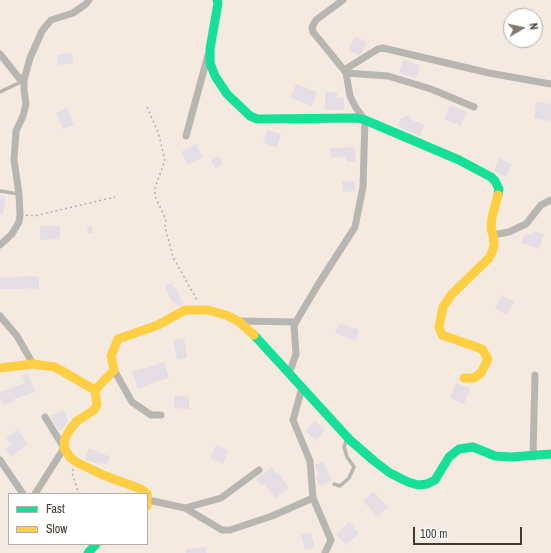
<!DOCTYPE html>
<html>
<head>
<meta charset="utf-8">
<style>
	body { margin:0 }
	#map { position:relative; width:551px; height:553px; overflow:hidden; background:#f4eadf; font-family:"Archivo Narrow",sans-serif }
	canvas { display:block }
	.legend { position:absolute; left:8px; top:493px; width:140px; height:52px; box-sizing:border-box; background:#fff; border:1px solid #b3b0ac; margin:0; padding:5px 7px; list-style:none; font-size:12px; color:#423a2f }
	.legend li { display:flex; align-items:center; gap:8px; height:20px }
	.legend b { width:20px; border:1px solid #b3b0ac }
	.north { position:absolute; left:503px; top:8px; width:40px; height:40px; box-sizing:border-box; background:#fff; border:1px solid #b3b0ac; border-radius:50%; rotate:81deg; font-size:11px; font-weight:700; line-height:16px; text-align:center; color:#423a2f }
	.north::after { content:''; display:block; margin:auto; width:14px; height:18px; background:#80786d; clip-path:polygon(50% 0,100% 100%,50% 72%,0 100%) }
	.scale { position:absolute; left:413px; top:527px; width:109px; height:18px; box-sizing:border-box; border:2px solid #423a2f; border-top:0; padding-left:5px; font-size:12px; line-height:14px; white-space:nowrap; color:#423a2f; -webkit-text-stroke:3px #fff; paint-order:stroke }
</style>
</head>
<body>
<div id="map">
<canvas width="551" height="553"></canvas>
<ul class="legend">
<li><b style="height:5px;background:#16e098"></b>Fast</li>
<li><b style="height:5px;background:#ffcf43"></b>Slow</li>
</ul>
<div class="north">N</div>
<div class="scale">100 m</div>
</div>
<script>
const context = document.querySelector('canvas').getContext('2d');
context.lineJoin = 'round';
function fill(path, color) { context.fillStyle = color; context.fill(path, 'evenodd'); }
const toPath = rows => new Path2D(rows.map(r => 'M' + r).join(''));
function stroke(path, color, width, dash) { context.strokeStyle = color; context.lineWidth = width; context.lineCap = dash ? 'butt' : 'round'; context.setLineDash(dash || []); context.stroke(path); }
const building = toPath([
	[355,36,367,42,361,54,359,55,348,50],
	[72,53,73,63,58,65,57,55],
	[403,60,420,65,416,78,399,73],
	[296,84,317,92,312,106,291,98],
	[325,92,337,92,337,98,344,98,344,110,325,110],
	[536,102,551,104,551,121,534,118],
	[450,105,467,112,461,126,444,119],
	[67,108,74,125,63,129,56,113],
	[406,116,409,116,411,118,412,120,424,125,420,136,401,128,399,125,399,120,403,117],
	[267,130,281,134,277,147,263,143],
	[196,144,203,157,188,165,181,152],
	[355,147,356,161,347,162,346,157,331,158,330,148],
	[218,156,223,163,216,169,211,161],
	[499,158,512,164,506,177,494,171],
	[355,181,356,191,343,192,342,182],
	[0,196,6,197,3,215,0,215],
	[60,225,60,239,40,240,40,226],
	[92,226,93,233,88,233,87,227],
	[534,231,544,234,539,249,521,243,525,233,532,235],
	[31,276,39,277,39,289,26,288,26,289,0,289,0,278],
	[172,283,173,288,176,287,180,298,184,304,179,306,171,301,165,285],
	[502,295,514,302,507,315,495,309],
	[339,323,359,330,356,341,335,333],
	[184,338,187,358,177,360,173,340],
	[164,362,169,378,148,384,148,386,138,389,132,371,143,368,144,369],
	[28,373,35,392,14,399,15,401,3,405,0,399,0,392,25,383,22,375],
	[456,383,470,388,464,404,450,398],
	[175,395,189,397,189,409,174,408],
	[63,410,68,420,63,429,59,431,50,416],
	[315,421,325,430,316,441,305,431],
	[17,430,28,444,11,457,5,450,12,445,6,438],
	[216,445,228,450,223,464,210,458],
	[89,448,110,457,107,465,100,462,99,465,85,459],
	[323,462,332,481,320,486,316,479,316,476,319,475,315,465],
	[271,467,276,474,278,472,289,488,275,498,264,483,261,486,256,479],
	[373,491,388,507,378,517,363,501],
	[349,522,359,533,346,545,336,534],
	[311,533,315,547,305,550,301,535],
	[206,547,207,553,186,553,186,549]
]);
const path = toPath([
	[147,107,158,132,165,160,155,188,155,196,166,220,165,227,173,257,198,302],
	[26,215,34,216,115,197],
	[73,469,72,473,79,494]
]);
const lane = toPath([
	[0,92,23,81],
	[0,191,19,194],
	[334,484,340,486,349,478,354,467,347,457,344,447,347,438]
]);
const street = toPath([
	[0,54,19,78,24,80],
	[344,70,378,49,383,48,489,73,551,84],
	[346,73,388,76,431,89,474,107],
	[186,136,208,55],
	[493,235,509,232,526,224,541,205,551,200],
	[0,245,12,234,19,222,20,215,19,194,14,160,16,131,23,116,26,104,24,90,24,80,30,58,42,31,51,20,73,13,86,4,89,0],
	[0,316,17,336,33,364],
	[238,321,296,322],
	[114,370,132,402,151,415,161,415],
	[289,374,296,354,294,325,319,283,355,227,363,187,365,120,356,108,350,96,346,73,344,70,313,32,312,27,316,20,343,0],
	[533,456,535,375],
	[0,460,23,494],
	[35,494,64,448,45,417],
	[313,498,331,540,325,553],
	[148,500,185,508,222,530,230,530,272,516,313,498,310,461,293,420,302,388],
	[185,508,221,498,259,470]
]);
const fast = toPath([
	[217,0,218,3,210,49,210,63,215,76,227,94,250,116,257,119,357,118,365,120,459,160,491,177,495,181,499,189,498,195],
	[254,335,350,440,374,461,390,473,408,482,418,485,427,484,435,480,449,457,459,449,473,447,495,456,511,457,551,454],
	[88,553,96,544]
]);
const slow = toPath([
	[0,368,33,364,55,367,95,390],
	[464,378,474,378,481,373,488,359,482,349,442,335,439,327,443,307,451,295,489,258,492,252,494,245,493,235,491,229,492,217,498,195],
	[95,390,114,370,111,356,118,339,158,325,185,310,208,310,226,315,238,321,254,335],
	[95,390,97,405,94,410,77,421,71,428,65,438,64,448,70,457,76,462,103,475,141,489,147,494,147,506]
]);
fill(building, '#e6dee5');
stroke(path, '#b5b1ab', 1.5, [2, 3]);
stroke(lane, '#b8b6b1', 3.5);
stroke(street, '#b8b6b1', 7);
stroke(fast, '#16e098', 9);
stroke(slow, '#ffcf43', 9);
</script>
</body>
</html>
